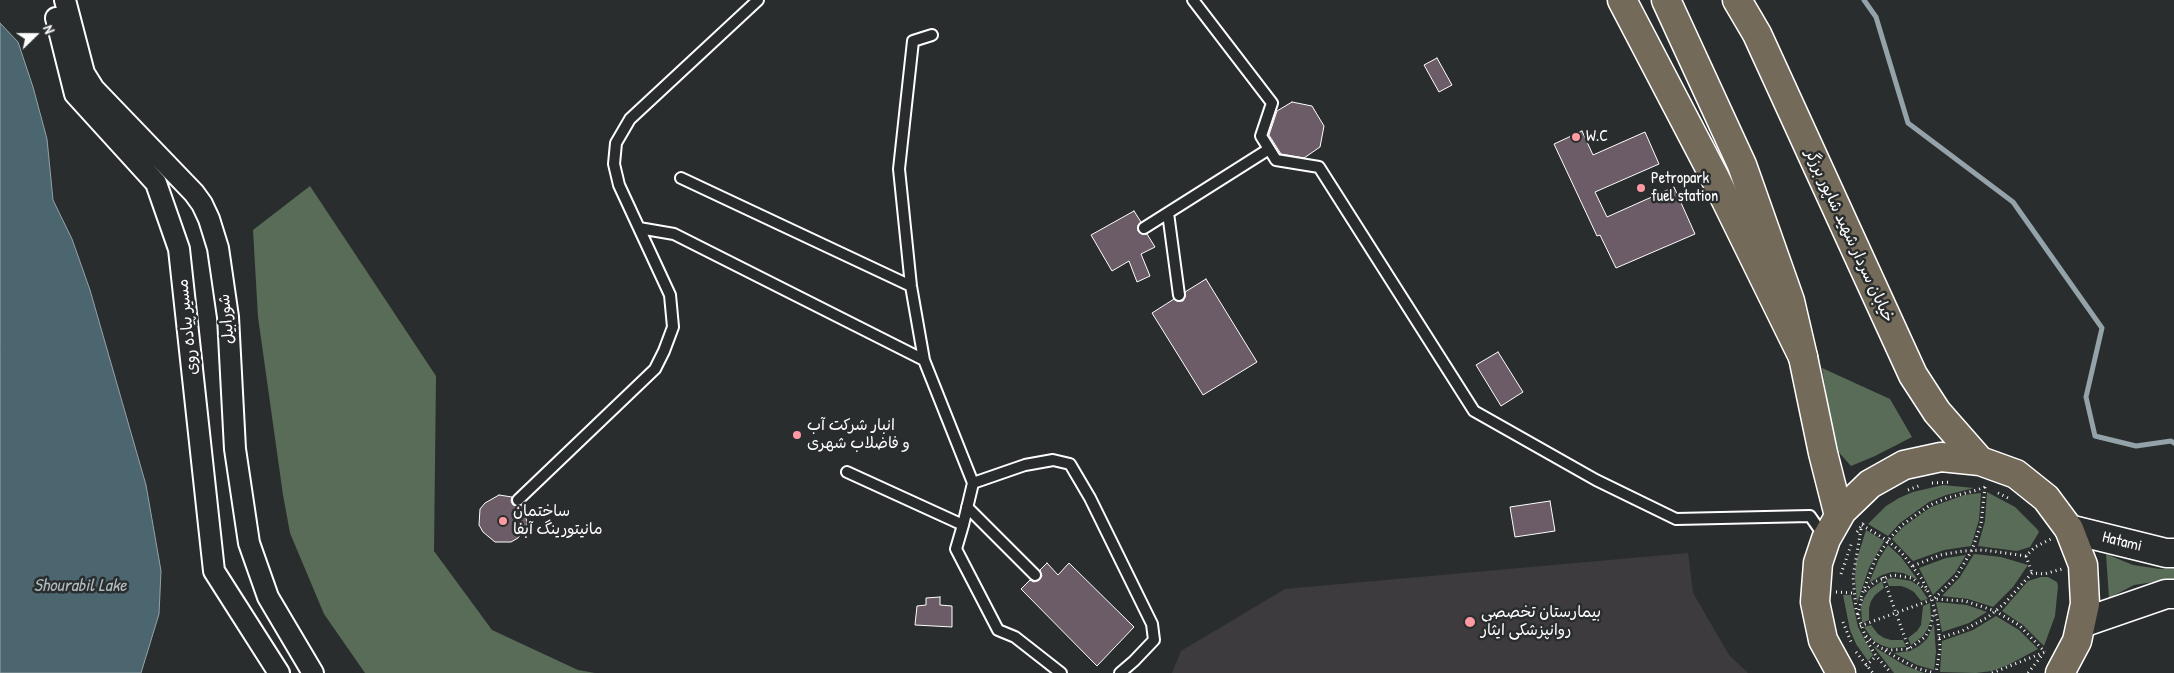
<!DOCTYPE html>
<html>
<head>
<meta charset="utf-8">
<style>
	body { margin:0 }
	#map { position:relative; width:2174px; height:673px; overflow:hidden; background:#2a2d2e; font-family:"Patrick Hand",sans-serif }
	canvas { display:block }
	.north { position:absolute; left:10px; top:10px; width:50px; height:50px; -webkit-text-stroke:4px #2a2d2e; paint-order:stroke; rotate:68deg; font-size:14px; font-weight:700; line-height:20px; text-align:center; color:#fff }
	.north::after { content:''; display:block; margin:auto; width:18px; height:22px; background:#fff; clip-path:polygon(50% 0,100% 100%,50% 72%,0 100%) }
</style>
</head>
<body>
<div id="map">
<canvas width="2174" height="673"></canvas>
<div class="north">N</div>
</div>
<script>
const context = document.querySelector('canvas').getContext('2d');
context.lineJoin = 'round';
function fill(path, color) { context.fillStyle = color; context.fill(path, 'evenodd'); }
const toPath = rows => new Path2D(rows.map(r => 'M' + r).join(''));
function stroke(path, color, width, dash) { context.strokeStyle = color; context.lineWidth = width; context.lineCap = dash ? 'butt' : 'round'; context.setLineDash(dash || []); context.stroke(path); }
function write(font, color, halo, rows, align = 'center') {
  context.font = font + ' "Patrick Hand","Playpen Sans Arabic",sans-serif'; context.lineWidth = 5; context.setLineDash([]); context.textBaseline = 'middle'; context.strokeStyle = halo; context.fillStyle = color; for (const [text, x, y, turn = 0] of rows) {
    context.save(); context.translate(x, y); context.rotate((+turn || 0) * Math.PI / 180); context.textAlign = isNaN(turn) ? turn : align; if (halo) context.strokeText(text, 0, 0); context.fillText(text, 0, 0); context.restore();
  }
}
const built = toPath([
	[1688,553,1693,593,1729,655,1748,673,1172,673,1181,651,1285,589]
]);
const green = toPath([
	[310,186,436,376,434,551,492,630,578,670,595,673,365,673,324,614,290,533,283,495,258,317,253,230],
	[1822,368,1890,399,1912,437,1875,456,1851,466,1835,448],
	[1943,485,1974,488,1946,495,1929,502,1900,523,1888,536,1868,524,1886,506,1899,498,1913,492],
	[1987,492,2015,507,2037,529,2039,532,2030,547,2017,551,1978,546,1985,521],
	[1981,493,1979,520,1971,546,1944,550,1913,561,1892,539,1903,527,1931,507,1964,495],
	[1866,530,1884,541,1869,568,1857,603,1855,578,1856,562],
	[1888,545,1901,557,1918,580,1903,573,1892,572,1882,575,1869,583,1879,559],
	[1974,554,2001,557,2028,565,2013,587,1993,607,1968,599,1942,596,1960,577],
	[2106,554,2133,565,2160,569,2174,568,2174,579,2134,585,2109,598],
	[1966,555,1955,573,1933,595,1919,568,1946,558],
	[2041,577,2048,577,2057,582,2058,586,2055,616,2044,646,2023,625,2002,611,2028,581],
	[1893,578,1911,581,1919,586,1928,599,1921,601,1914,592,1907,588,1901,586,1889,586,1886,579],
	[1882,581,1884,588,1875,595,1871,601,1869,608,1869,620,1862,623,1861,607,1864,598,1869,590],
	[1843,595,1851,595,1858,627,1873,655,1868,661,1856,644,1850,630],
	[1936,602,1967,605,1987,612,1969,623,1942,632],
	[1930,603,1931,619,1928,628,1923,636,1911,645,1908,638,1917,631,1921,625,1923,606],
	[1996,616,2019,630,2038,649,2008,665,1992,671,1976,673,1940,672,1942,641,1973,630],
	[1934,624,1936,652,1934,670,1917,665,1894,653,1910,651,1919,646,1927,639],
	[1871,625,1878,634,1884,638,1891,640,1903,640,1906,647,1890,648,1881,645,1873,640,1864,627],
	[1873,646,1904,665,1924,673,1894,673]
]);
const water = toPath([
	[0,23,18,42,33,87,47,139,53,200,72,239,90,290,146,485,161,571,159,614,141,673,0,673,0,23]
]);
const stream = toPath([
	[1864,0,1876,17,1908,123,2013,202,2102,328,2086,397,2095,436,2136,446,2171,441,2174,443]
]);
const building = toPath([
	[1437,58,1452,85,1439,92,1424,65,1437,58],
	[1292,102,1312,106,1324,126,1320,147,1304,158,1281,154,1269,135,1277,111,1292,102],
	[1582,131,1593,155,1645,132,1659,164,1595,192,1607,217,1674,187,1695,234,1616,268,1600,235,1597,236,1554,144,1582,131],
	[1134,211,1141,222,1138,225,1138,231,1141,234,1147,234,1155,247,1141,254,1150,276,1137,282,1129,261,1112,271,1091,235,1134,211],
	[1206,279,1257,362,1203,395,1152,313,1174,299,1177,301,1183,301,1185,297,1185,292,1206,279],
	[1498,352,1523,392,1501,406,1476,365,1498,352],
	[499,495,512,497,511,501,513,505,519,507,523,505,525,509,527,525,518,538,511,542,495,542,483,532,479,525,480,509,485,503,499,495],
	[1550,501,1555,531,1515,537,1510,507,1550,501],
	[1047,563,1058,575,1069,563,1134,627,1097,666,1021,589,1030,580,1034,582,1039,580,1042,576,1040,570,1047,563],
	[940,597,940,605,952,606,952,627,915,625,917,606,926,605,926,598,940,597]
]);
const path = toPath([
	[1932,483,1951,482],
	[1985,487,1981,524,1972,550,1956,577,1934,599,1965,601,1995,611,2019,625,2045,652],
	[1908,490,1921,485],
	[1998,493,2010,499],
	[1862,525,1888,541,1901,552,1922,579,1932,600,1938,622,1940,649,1936,673],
	[1861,529,1853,577,1856,610,1867,641,1876,656,1891,673],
	[1857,532,1865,521],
	[2026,556,2032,573],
	[1913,566,1940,555,1963,551,1984,550,2026,556,2035,547,2051,539],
	[1841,574,1852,542],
	[1883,577,1909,649],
	[1865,591,1874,582,1893,575,1912,578,1926,590],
	[1836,592,1853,593],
	[1861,597,1876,558,1890,538,1902,525,1930,505,1947,498,1977,490,1985,487],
	[1858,615,1862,597],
	[1843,622,1851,642],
	[1860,626,1931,600],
	[1866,636,1880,648,1889,650,1909,649,1925,637,1930,629,1934,611],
	[1939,638,1962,631,1988,617,2004,604,2032,573,2044,574,2062,569],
	[1885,651,1916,668,1935,673],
	[1856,652,1873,673],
	[1866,666,1876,656],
	[1992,673,2045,652],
	[2028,673,2043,654]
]);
const lane = toPath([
	[1193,0,1272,103,1261,136,1276,160,1319,167,1474,411,1596,480,1676,519,1810,516,1824,536],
	[681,178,911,286],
	[1168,213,1179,295],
	[639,228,674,234,924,360],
	[1144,228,1269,149],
	[847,472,963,525,973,483,924,360,911,286,899,169,913,41,932,35],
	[973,483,1025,465,1053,460,1070,464,1090,498,1152,624,1154,640,1134,661,1120,673],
	[518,500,655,369,664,351,673,327,670,295,619,185,614,164,616,143,630,119,758,0],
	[967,507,1035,575],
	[963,525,956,549,998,630,1015,637,1061,673]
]);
const street = toPath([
	[65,0,84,73,94,89,194,193,202,204,209,219,218,248,228,317,235,449,249,543,268,597,313,673],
	[56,18,75,94,156,183,179,249,214,571,279,673]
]);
const secondary = toPath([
	[2069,529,2166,553,2174,553],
	[2082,623,2166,594,2174,594]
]);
const primary = toPath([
	[1622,0,1714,176,1803,357,1823,453,1839,516],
	[1737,0,1757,34,1913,375,1937,412,1980,461],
	[1841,673,1823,640,1815,602,1818,563,1826,539,1842,511,1870,484,1904,465,1941,457,1980,461,2016,474,2046,498,2069,529,2083,565,2085,604,2077,641,2060,673]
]);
const highway = toPath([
	[1666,0,1742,165,1790,301,1803,357]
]);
const markers = [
	[1576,137,5,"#ff9aa2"],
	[1641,188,5,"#ff9aa2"],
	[797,435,5,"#ff9aa2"],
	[503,521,5,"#ff9aa2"],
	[1470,622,6,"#ff9aa2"]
];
const poiNames = [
	["W.C",1586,137],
	["Petropark",1651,179],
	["fuel station",1651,197],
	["انبار شرکت آب",807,426],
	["و فاضلاب شهری",807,444],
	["ساختمان",513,512],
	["مانیتورینگ آبفا",513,530],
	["بیمارستان تخصصی",1481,613],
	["روانپزشکی ایثار",1481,631]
];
const streetNames = [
	["خیابان سردار شهید شاپور برزگر",1849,236,65],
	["شورابیل",227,319,-96],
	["مسیر پیاده روی",188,327,-96],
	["Hatami",2122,542,14]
];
const waterNames = [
	["Shourabil Lake",80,586]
];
fill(built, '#3e3b3f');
fill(green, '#586c58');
fill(water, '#4c6670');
stroke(water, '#94a3a9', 1);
stroke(stream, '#94a3a9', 5);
fill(building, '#6c5c67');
stroke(building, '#fff', 1);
stroke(lane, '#fff', 14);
stroke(street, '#fff', 24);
stroke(secondary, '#fff', 31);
stroke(primary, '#fff', 31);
stroke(highway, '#fff', 31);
stroke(path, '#fff', 3, [1, 4]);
stroke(lane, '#2a2d2e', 10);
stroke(street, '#2a2d2e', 20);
stroke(secondary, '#2a2d2e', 28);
stroke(primary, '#746a5a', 28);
stroke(highway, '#746a5a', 28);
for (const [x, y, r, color] of markers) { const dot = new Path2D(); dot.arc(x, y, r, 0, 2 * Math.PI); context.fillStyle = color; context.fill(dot); stroke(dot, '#2a2d2e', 2); }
write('16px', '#fff', '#2a2d2e', poiNames, 'left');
write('16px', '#fff', '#2a2d2e', streetNames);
write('italic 18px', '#aebabf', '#2a2d2e', waterNames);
</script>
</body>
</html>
